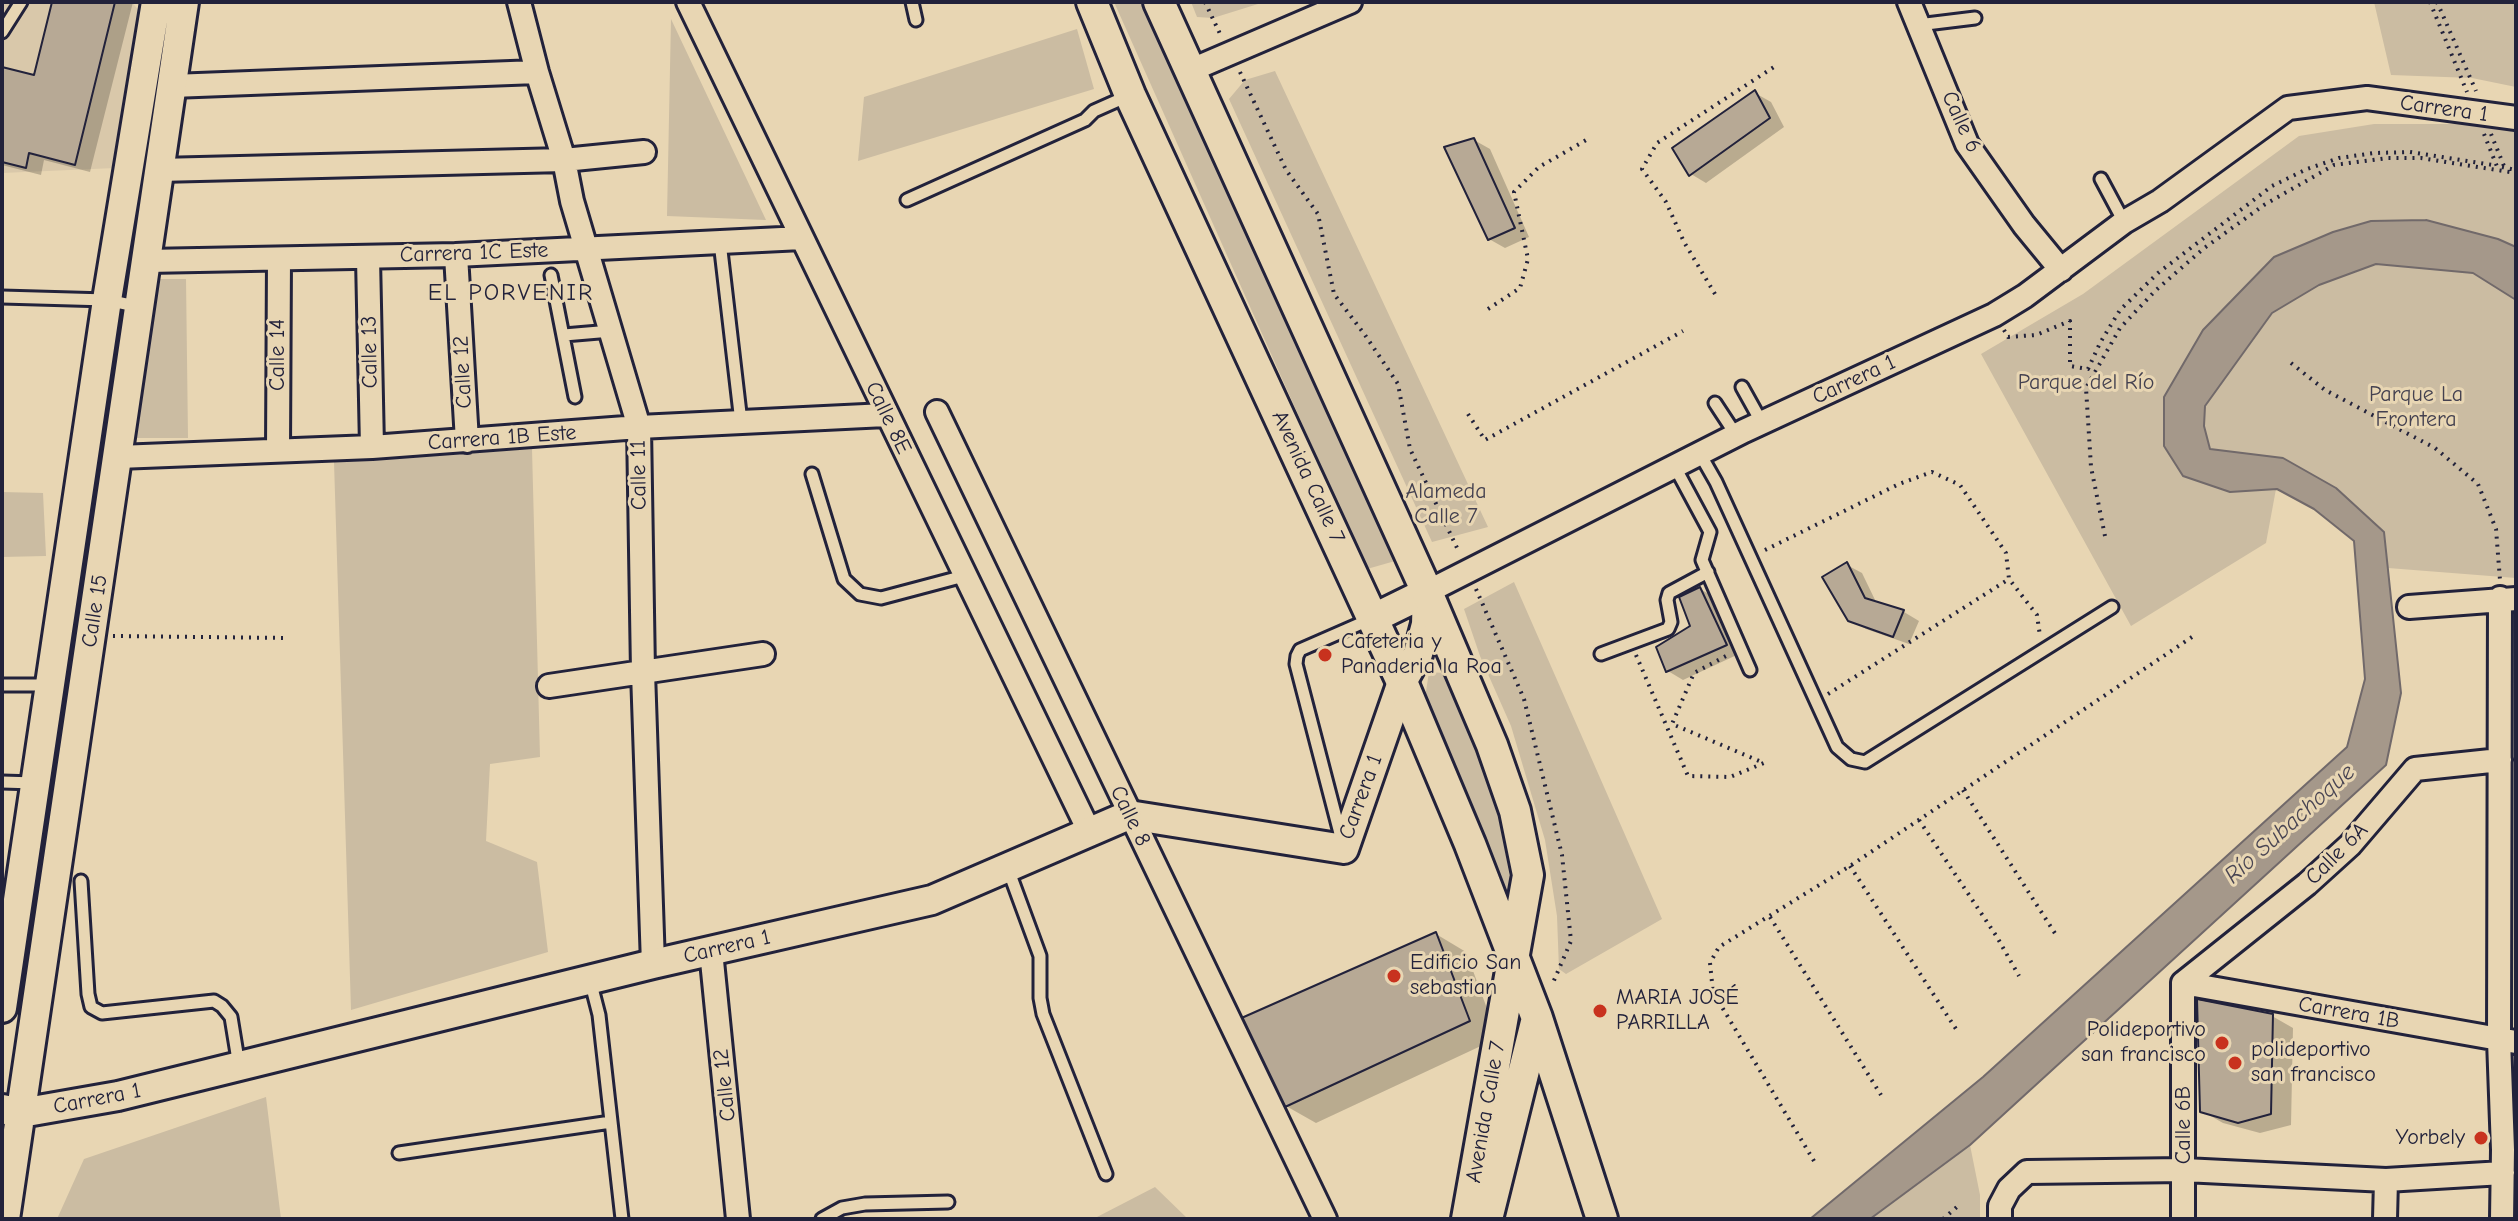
<!DOCTYPE html>
<html>
<head>
<meta charset="utf-8">
<style>
	body { margin:0 }
	#map { position:relative; width:2518px; height:1221px; overflow:hidden; background:#e8d6b3; font-family:"Comic Neue",sans-serif }
	canvas { display:block }
	.frame { position:absolute; inset:0; border:4px solid #22223b; pointer-events:none }
</style>
</head>
<body>
<div id="map">
<canvas width="2518" height="1221"></canvas>
<div class="frame"></div>
</div>
<script>
const context = document.querySelector('canvas').getContext('2d');
context.lineJoin = 'round';
function fill(path, color) { context.fillStyle = color; context.fill(path, 'evenodd'); }
const toPath = rows => new Path2D(rows.map(r => 'M' + r).join(''));
function stroke(path, color, width, dash) { context.strokeStyle = color; context.lineWidth = width; context.lineCap = dash ? 'butt' : 'round'; context.setLineDash(dash || []); context.stroke(path); }
function write(font, color, halo, rows, align = 'center') {
  context.font = font + ' "Comic Neue",sans-serif'; context.lineWidth = 6; context.setLineDash([]); context.textBaseline = 'middle'; context.strokeStyle = halo; context.fillStyle = color; for (const [text, x, y, turn = 0] of rows) {
    context.save(); context.translate(x, y); context.rotate((+turn || 0) * Math.PI / 180); context.textAlign = isNaN(turn) ? turn : align; if (halo) context.strokeText(text, 0, 0); context.fillText(text, 0, 0); context.restore();
  }
}
const built = toPath([
	[2,2,132,2,139,11,115,168,2,173]
]);
const green = toPath([
	[1114,2,1142,2,1395,561,1367,569],
	[1191,2,1257,2,1258,4,1213,18,1197,17],
	[2374,2,2516,2,2516,87,2472,78,2391,75],
	[671,19,766,220,667,216],
	[1077,29,1094,89,858,161,864,97],
	[1275,71,1368,270,1488,527,1432,542,1229,99,1245,80],
	[2374,124,2485,124,2516,128,2516,247,2498,239,2426,220,2371,221,2333,232,2164,446,2183,476,2230,492,2276,489,2266,543,2131,626,1981,354,2083,294,2299,136],
	[2377,264,2473,273,2516,300,2516,578,2388,568,2384,531,2283,458,2210,449,2204,426,2205,406,2272,313,2319,285],
	[159,279,186,279,188,438,132,438],
	[532,449,540,757,490,764,486,841,537,862,548,952,351,1010,334,462],
	[2,492,43,493,46,556,2,557],
	[1514,582,1662,919,1566,974,1559,969,1557,916,1545,840,1511,726,1480,656,1464,609],
	[1429,672,1444,673,1495,789,1518,927,1425,698],
	[266,1097,281,1219,57,1219,84,1159],
	[1970,1145,1980,1195,1980,1219,1870,1219],
	[1155,1187,1188,1219,1097,1219,1097,1217]
]);
const water = toPath([
	[2426,220,2498,239,2516,247,2516,300,2473,273,2376,264,2319,285,2272,313,2205,406,2204,426,2210,449,2283,458,2336,488,2384,532,2401,693,2386,765,1970,1145,1870,1219,1810,1219,1983,1077,2347,747,2365,679,2354,541,2314,509,2277,489,2230,492,2183,476,2164,446,2164,397,2203,330,2274,257,2333,232,2371,221,2426,220]
]);
const shadow = toPath([
	[54,2,133,2,90,172,44,160,41,175,2,165,2,69,35,78],
	[1755,93,1771,102,1784,127,1706,183,1691,174],
	[1474,140,1490,149,1529,237,1505,248,1489,239],
	[1847,565,1862,573,1877,604,1904,612,1919,621,1909,644,1866,629,1849,619],
	[1700,589,1716,598,1741,653,1683,680,1668,671,1692,627],
	[1436,934,1466,952,1498,1038,1316,1123,1286,1106],
	[2272,1016,2293,1028,2291,1125,2260,1133,2223,1123,2202,1111]
]);
const building = toPath([
	[52,2,115,2,75,165,29,153,26,168,2,162,2,67,34,75,52,2],
	[1755,90,1770,118,1689,176,1672,148,1755,90],
	[1474,138,1515,228,1488,240,1444,147,1474,138],
	[1847,562,1865,598,1904,610,1893,637,1848,621,1822,577,1847,562],
	[1700,587,1727,645,1666,672,1656,647,1690,626,1679,597,1700,587],
	[1436,932,1470,1021,1285,1107,1237,1020,1436,932],
	[2197,999,2273,1014,2271,1114,2238,1123,2200,1112,2197,999]
]);
const path = toPath([
	[1205,2,1221,36],
	[2430,2,2467,92],
	[2437,2,2476,91],
	[1240,72,1286,170,1318,214,1334,294,1365,335,1398,384,1410,449,1459,552],
	[2484,134,2498,169],
	[2491,134,2504,166],
	[2502,167,2516,170],
	[1715,294,1684,242,1666,202,1642,169,1657,143,1777,65],
	[1488,309,1520,288,1528,259,1514,192,1539,167,1588,139],
	[2004,330,2008,337,2036,335,2070,321,2070,366,2088,369,2100,343,2120,310,2158,273,2272,186,2307,169,2339,158,2374,153,2410,152,2493,165],
	[2291,363,2325,390,2435,448,2478,484,2496,529,2500,580],
	[1468,414,1485,440,1683,331],
	[2105,536,2091,467,2086,388,2120,328,2155,291,2203,249,2264,205,2334,165,2388,158,2421,158,2516,173],
	[1765,550,1899,484,1932,472,1960,485,2006,553,2009,579,2037,615,2040,636],
	[1476,589,1524,699,1562,855,1571,941,1552,985],
	[113,636,288,638],
	[1636,655,1688,776,1730,777,1764,763,1672,724,1694,673,1728,655],
	[1828,694,2009,579],
	[1963,790,2058,938],
	[1919,820,1997,937,2019,976],
	[1850,866,1956,1029],
	[1770,917,1881,1095],
	[1814,1161,1713,992,1710,963,1719,947,1850,866,2192,637],
	[1943,1219,1958,1206]
]);
const service = toPath([
	[912,2,916,20],
	[1918,25,1975,18],
	[2,32,21,2],
	[2101,179,2124,222],
	[907,200,1085,120,1094,111,1130,95],
	[720,242,741,422],
	[551,275,575,397],
	[2,297,107,300,140,307],
	[564,335,611,331],
	[1742,387,1762,423],
	[1715,403,1736,435],
	[1700,454,1716,482,1837,747,1851,759,1865,762,2112,607],
	[1675,467,1710,532,1702,560,1750,670],
	[812,474,844,579,860,594,881,598,964,576],
	[1601,654,1668,629,1671,622,1667,600,1669,593,1708,572],
	[2,685,49,685],
	[2,782,35,783],
	[1341,837,1296,664,1297,656,1300,650,1371,619],
	[1008,869,1040,956,1040,998,1043,1014,1106,1174],
	[81,881,88,994,91,1007,102,1013,214,1001,222,1006,231,1017,239,1066],
	[590,980,599,1015,622,1219],
	[399,1153,611,1122],
	[822,1219,842,1208,865,1204,948,1202]
]);
const minor = toPath([
	[519,2,537,72,564,160,572,201,639,427,643,672,653,964],
	[688,2,1090,833],
	[1909,2,1967,144,2024,225,2061,270],
	[1189,71,1350,2],
	[172,86,537,72],
	[159,170,564,160,644,152],
	[456,255,467,441],
	[368,258,372,447],
	[147,261,456,255,802,238],
	[937,412,1325,1219],
	[278,450,279,259],
	[118,457,372,447,639,427,886,415],
	[1427,592,1744,431,1994,315,2025,296,2124,222,2160,201,2288,108,2367,98,2516,118],
	[2500,598,2499,1040,2503,1150,2502,1219],
	[2409,607,2516,599],
	[549,686,763,654],
	[711,951,738,1219],
	[2183,983,2307,884,2350,845,2415,769,2500,760],
	[2183,983,2516,1042],
	[2000,1219,2000,1206,2009,1189,2027,1172,2184,1170,2386,1180,2503,1173],
	[2183,1219,2183,983],
	[2385,1219,2386,1180]
]);
const tertiary = toPath([
	[2,1008,107,300,156,2],
	[2,1109,21,1113,118,1096,653,964,932,900,1129,815,1344,849,1402,682,1418,654,1426,624,1427,592,1374,618],
	[5,1219,184,2]
]);
const secondary = toPath([
	[1092,2,1130,95,1402,682,1470,844,1537,1018,1602,1219],
	[1159,2,1427,592,1492,745,1515,811,1528,875,1467,1219],
	[1487,1219,1537,1018]
]);
const markers = [
	[1325,655,8,"#c8321e"],
	[1394,976,8,"#c8321e"],
	[1600,1011,8,"#c8321e"],
	[2222,1043,8,"#c8321e"],
	[2235,1063,8,"#c8321e"],
	[2481,1138,8,"#c8321e"]
];
const streetNames = [
	["Carrera 1",2444,109,8],
	["Calle 6",1961,122,65],
	["Carrera 1C Este",474,253,-2],
	["Calle 13",370,352,-91],
	["Calle 14",278,355,-90],
	["Calle 12",463,372,-93],
	["Carrera 1",1854,380,-25],
	["Calle 8E",888,418,64],
	["Carrera 1B Este",502,438,-4],
	["Calle 11",639,475,-91],
	["Avenida Calle 7",1308,477,65],
	["Calle 15",95,611,-81],
	["Carrera 1",1361,797,-70],
	["Calle 8",1130,816,64],
	["Calle 6A",2337,854,-45],
	["Carrera 1",727,947,-13],
	["Carrera 1B",2349,1013,10],
	["Calle 12",725,1085,-96],
	["Carrera 1",97,1099,-11],
	["Avenida Calle 7",1486,1112,-80],
	["Calle 6B",2184,1125,-90]
];
const parkNames = [
	["Parque del Río",2086,383],
	["Parque La",2416,395],
	["Frontera",2416,420],
	["Alameda",1446,492],
	["Calle 7",1446,517]
];
const poiNames = [
	["Cafeteria y",1341,642],
	["Panaderia la Roa",1341,667],
	["Edificio San",1410,963],
	["sebastian",1410,988],
	["MARIA JOSÉ",1616,998],
	["PARRILLA",1616,1023],
	["Polideportivo",2206,1030,"right"],
	["san francisco",2206,1055,"right"],
	["polideportivo",2251,1050],
	["san francisco",2251,1075],
	["Yorbely",2465,1138,"right"]
];
const neighbourhoodNames = [
	["EL PORVENIR",511,293]
];
const waterNames = [
	["Río Subachoque",2290,824,-42]
];
fill(built, '#d9c8aa');
fill(green, '#cbbca2');
fill(water, '#a5988a');
stroke(water, '#71696a', 2);
fill(shadow, '#0003');
fill(building, '#b7a995');
stroke(building, '#22223b', 2);
stroke(service, '#22223b', 17);
stroke(minor, '#22223b', 28);
stroke(tertiary, '#22223b', 34);
stroke(secondary, '#22223b', 36);
stroke(path, '#22223b', 4, [2, 6]);
stroke(service, '#e8d6b3', 11);
stroke(minor, '#e8d6b3', 22);
stroke(tertiary, '#e8d6b3', 28);
stroke(secondary, '#e8d6b3', 30);
for (const [x, y, r, color] of markers) { const dot = new Path2D(); dot.arc(x, y, r, 0, 2 * Math.PI); context.fillStyle = color; context.fill(dot); stroke(dot, '#e8d6b3', 3); }
write('22px', '#22223b', '#e8d6b3', streetNames);
write('22px', '#444150', '#e8d6b3', parkNames);
write('22px', '#22223b', '#e8d6b3', poiNames, 'left');
context.letterSpacing = '2px';
write('24px', '#22223b', '#e8d6b3', neighbourhoodNames);
context.letterSpacing = '0px';
write('italic 24px', '#494553', '#e8d6b3', waterNames);
</script>
</body>
</html>
